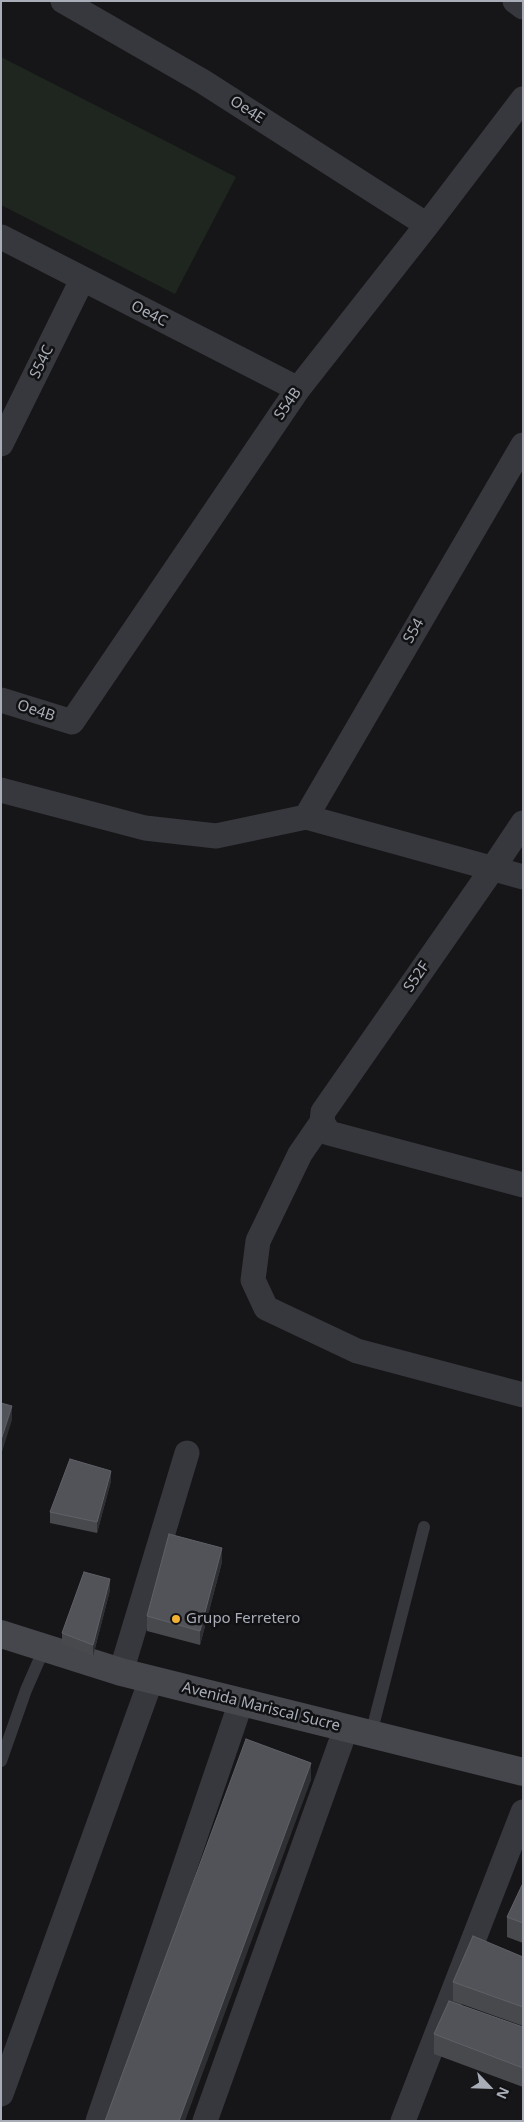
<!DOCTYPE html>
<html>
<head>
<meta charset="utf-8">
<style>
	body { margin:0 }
	#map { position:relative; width:524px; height:2122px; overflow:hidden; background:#161618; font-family:"Noto Sans",sans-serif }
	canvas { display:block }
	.frame { position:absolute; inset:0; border:2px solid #a8adb8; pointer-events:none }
	.north { position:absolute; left:464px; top:2062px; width:50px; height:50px; -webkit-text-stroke:4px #111113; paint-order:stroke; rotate:114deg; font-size:14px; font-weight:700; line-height:20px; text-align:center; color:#a8adb8 }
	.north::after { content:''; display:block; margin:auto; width:18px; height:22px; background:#a8adb8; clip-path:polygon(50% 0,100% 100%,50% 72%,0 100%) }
</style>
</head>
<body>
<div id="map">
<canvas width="524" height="2122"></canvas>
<div class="frame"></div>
<div class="north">N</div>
</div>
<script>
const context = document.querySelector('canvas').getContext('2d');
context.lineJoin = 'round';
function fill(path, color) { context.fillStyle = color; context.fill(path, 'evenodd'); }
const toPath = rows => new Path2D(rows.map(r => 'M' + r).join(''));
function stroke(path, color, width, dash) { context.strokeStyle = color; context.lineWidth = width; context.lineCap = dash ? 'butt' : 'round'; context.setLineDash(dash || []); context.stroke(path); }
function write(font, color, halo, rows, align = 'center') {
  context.font = font + ' "Noto Sans",sans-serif'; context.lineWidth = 5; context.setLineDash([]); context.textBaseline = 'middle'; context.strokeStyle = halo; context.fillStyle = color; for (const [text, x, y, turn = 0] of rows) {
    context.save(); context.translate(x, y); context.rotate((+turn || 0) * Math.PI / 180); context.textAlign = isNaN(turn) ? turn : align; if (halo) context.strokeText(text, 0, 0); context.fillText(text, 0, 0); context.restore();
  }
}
const green = toPath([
	[1,57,236,177,175,294,1,205]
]);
const service = toPath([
	[371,1734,424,1527],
	[1,1761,26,1690,44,1649]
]);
const minor = toPath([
	[63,1,202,81,427,225],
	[515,1,523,7],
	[1,237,298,389],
	[1,444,82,280],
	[1,700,72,722,298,389,427,225,523,99],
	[1,790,145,828,216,836,306,817,523,877],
	[306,817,523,445],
	[523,823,493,868,323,1112,322,1122,329,1133,523,1185],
	[322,1122,300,1154,258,1241,253,1280,266,1308,357,1351,523,1395],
	[121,1672,187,1453],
	[1,2094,151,1680],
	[98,2121,241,1702],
	[205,2121,346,1728],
	[403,2121,523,1812]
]);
const secondary = toPath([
	[1,1634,121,1672,523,1772]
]);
const wall = toPath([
	[111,1481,97,1533,50,1523,50,1512],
	[222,1562,200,1645,147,1631,147,1616],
	[110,1590,93,1656,62,1644,62,1633],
	[523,1883,523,1943,507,1937,507,1917],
	[523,1957,523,2026,453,2001,453,1982],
	[523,2027,523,2087,434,2054,434,2034]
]);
const shadedWall = toPath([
	[12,1406,12,1420,1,1455,1,1440],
	[111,1471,111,1481,97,1533,97,1522],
	[222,1548,222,1562,200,1645,200,1631],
	[110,1579,110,1590,93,1656,93,1645],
	[311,1763,311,1780,185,2121,179,2121]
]);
const building = toPath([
	[1,1403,12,1406,1,1440,1,1403],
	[70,1459,111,1471,97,1522,50,1512,70,1459],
	[169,1534,222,1548,200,1631,147,1616,169,1534],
	[84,1572,110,1579,93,1645,62,1633,84,1572],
	[246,1739,311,1763,179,2121,105,2121,246,1739],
	[523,1883,523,1923,507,1917,523,1883],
	[473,1936,523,1957,523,2007,453,1982,473,1936],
	[449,2001,523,2027,523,2068,434,2034,449,2001]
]);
const markers = [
	[176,1619,5,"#f2b134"]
];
const streetNames = [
	["Oe4E",247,110,33],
	["Oe4C",149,314,27],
	["S54C",42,362,-64],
	["S54B",288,404,-55],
	["S54",414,631,-60],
	["Oe4B",36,711,18],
	["S52F",417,977,-55],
	["Avenida Mariscal Sucre",261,1707,14]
];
const poiNames = [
	["Grupo Ferretero",186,1619]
];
fill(green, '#1e261f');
stroke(service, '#37383d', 12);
stroke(minor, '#37383d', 25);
stroke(secondary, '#45474d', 28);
fill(wall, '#47494d');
fill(shadedWall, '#2f3033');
fill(building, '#525359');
stroke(building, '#5f6168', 1);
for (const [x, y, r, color] of markers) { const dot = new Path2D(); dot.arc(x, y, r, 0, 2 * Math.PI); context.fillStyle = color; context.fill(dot); stroke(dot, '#111113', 2); }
write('15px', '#a8adb8', '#111113', streetNames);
write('15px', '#a8adb8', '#111113', poiNames, 'left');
</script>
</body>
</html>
